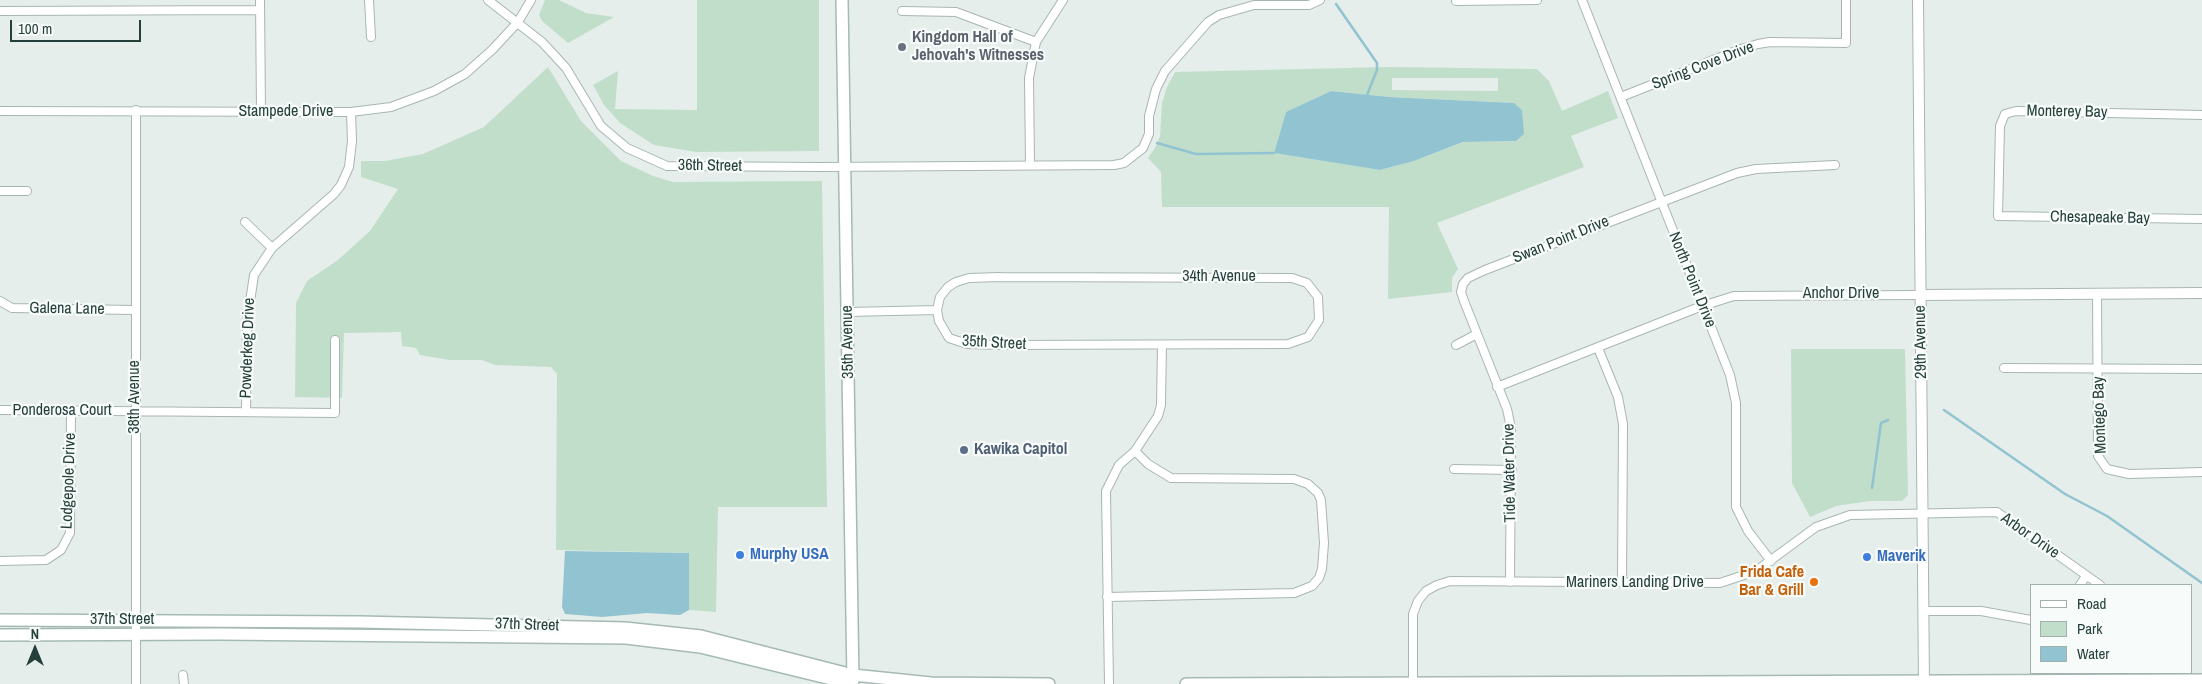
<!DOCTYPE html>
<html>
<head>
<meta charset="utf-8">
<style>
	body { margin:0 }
	#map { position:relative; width:2202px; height:684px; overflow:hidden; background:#e6eeeb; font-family:"Archivo Narrow",sans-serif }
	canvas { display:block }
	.legend { position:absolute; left:2030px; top:584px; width:162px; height:90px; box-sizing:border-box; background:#f7fbf9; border:1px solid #a3b0ad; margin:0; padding:6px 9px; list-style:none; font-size:15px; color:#25403b }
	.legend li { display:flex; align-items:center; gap:10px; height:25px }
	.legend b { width:25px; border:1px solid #a3b0ad }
	.north { position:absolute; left:10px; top:624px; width:50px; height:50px; -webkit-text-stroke:4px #f7fbf9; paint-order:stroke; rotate:0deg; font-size:14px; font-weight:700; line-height:20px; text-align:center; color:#25403b }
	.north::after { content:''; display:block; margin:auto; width:18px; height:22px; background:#25403b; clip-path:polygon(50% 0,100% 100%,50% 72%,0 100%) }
	.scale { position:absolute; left:10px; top:20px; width:131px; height:22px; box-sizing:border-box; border:2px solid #25403b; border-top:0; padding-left:6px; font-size:15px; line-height:18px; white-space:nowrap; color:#25403b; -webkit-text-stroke:4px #f7fbf9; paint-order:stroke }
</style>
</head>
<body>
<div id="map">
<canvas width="2202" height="684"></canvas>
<ul class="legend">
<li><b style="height:6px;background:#fff"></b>Road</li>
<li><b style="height:14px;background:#c1decb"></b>Park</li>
<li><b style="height:14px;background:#91c3d0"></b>Water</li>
</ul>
<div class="north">N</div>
<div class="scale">100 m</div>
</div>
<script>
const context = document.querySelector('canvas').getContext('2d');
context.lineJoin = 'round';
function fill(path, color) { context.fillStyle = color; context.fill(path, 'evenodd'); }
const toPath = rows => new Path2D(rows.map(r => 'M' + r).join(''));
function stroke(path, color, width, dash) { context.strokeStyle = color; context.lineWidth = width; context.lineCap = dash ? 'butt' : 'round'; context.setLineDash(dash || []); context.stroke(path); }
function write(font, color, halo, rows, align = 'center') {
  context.font = font + ' "Archivo Narrow",sans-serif'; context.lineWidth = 4.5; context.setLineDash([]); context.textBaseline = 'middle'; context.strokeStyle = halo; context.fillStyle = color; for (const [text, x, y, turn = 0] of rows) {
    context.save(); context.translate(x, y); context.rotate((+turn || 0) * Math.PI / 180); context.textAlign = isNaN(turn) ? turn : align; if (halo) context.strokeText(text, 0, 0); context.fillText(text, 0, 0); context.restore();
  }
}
const green = toPath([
	[545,0,559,0,586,13,614,17,568,43,542,21,539,15],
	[697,0,819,0,819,151,696,152,654,145,620,123,604,105,593,85,618,71,615,109,697,110],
	[548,67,581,121,621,161,653,176,673,182,822,181,827,507,718,507,716,612,689,610,689,553,556,550,557,374,551,367,495,365,482,360,449,360,420,355,416,348,402,346,401,332,344,333,342,398,295,397,296,303,307,281,338,260,370,231,398,189,361,177,361,161,385,161,423,154,484,127],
	[1389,67,1537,69,1549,81,1562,111,1608,91,1618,118,1571,136,1584,167,1437,223,1458,269,1452,278,1452,292,1388,299,1389,207,1162,207,1161,172,1148,158,1156,146,1160,136,1162,103,1167,87,1175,72],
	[1392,78,1498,78,1498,91,1392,90],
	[1331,91,1389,97,1514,103,1522,110,1516,141,1464,142,1414,161,1380,170,1274,153,1286,112],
	[1791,349,1905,349,1908,495,1902,501,1870,501,1836,506,1810,517,1792,483]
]);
const water = toPath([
	[1331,91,1389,97,1514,103,1522,110,1524,134,1516,141,1463,142,1414,161,1380,170,1274,153,1286,112],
	[565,551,689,553,689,610,680,615,647,613,602,617,565,614,562,607]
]);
const stream = toPath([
	[1336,4,1377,63,1377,70,1367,95],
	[1157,143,1196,154,1274,153],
	[1944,410,2065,494,2107,516,2202,583],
	[1872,488,1881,423,1888,420]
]);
const minor = toPath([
	[260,0,261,112],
	[369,0,371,37],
	[488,0,542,42,566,68,601,126,627,148,667,166,822,167,1114,165,1124,163,1143,148,1149,134,1149,116,1156,89,1165,71,1208,22,1219,15,1254,5,1309,5,1320,0],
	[1582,0,1730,375,1736,403,1736,507,1748,531,1771,561],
	[1456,1,1537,0],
	[0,11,260,10],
	[902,11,956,12,1036,42],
	[1621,97,1741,49,1758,44,1770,42,1846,43,1846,0],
	[0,111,351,112,391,107,434,91,465,74,493,49,518,22,531,0],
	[2202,115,2016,111,2005,114,2000,126,1998,216,2202,219],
	[1030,165,1029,78,1036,42,1063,0],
	[0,191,27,191],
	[245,222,272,248],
	[1000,277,1292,278,1307,283,1318,297,1319,320,1308,337,1288,344,999,345,967,344,949,338,939,321,937,310,940,297,948,287,956,282,969,278,1000,277],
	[2097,294,2098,456,2107,469,2129,474,2202,472],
	[0,301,12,308,135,310],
	[848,312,937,310],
	[1456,345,1477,334],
	[1598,348,1618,397,1623,424,1622,583],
	[2004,368,2202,369],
	[1497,387,1702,306,1734,296,1920,295],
	[0,410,335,413,335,340],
	[246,412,247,322,254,275,272,248,334,194,341,185,349,167,352,141,351,112],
	[1454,469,1512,470],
	[0,561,46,560,61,550,70,533,71,411],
	[1510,582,1511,428,1507,409,1464,301,1461,292,1463,284,1468,278,1485,270,1737,173,1756,169,1835,165],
	[2080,585,2086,576],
	[1107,597,1294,593,1312,586,1319,578,1322,569,1324,543,1321,500,1318,493,1308,484,1294,479,1171,478,1148,464,1135,451],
	[1924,611,1981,611,2031,620],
	[183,675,184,684],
	[136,684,136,110],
	[1109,684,1106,491,1119,465,1135,451,1158,416,1161,405,1162,345],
	[1413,684,1413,614,1418,601,1426,591,1437,585,1450,581,1720,583,1756,571,1816,527,1850,515,1997,512,2100,585]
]);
const tertiary = toPath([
	[1918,0,1924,684],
	[1920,295,2202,293]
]);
const secondary = toPath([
	[842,0,853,681],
	[0,620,360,622,625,628,701,636,853,675,931,683,1049,684],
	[0,635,220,634,626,638,700,647,852,684],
	[1186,684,2202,680]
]);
const markers = [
	[902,47,5,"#6b7280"],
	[964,450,5,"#5c6f8a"],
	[740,555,5,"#3f7fe0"],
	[1867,557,5,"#3f7fe0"],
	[1814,582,5,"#e8710a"]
];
const worshipNames = [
	["Kingdom Hall of",912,38],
	["Jehovah's Witnesses",912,56]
];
const streetNames = [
	["Spring Cove Drive",1703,66,-21],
	["Stampede Drive",286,112],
	["Monterey Bay",2067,112,1],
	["36th Street",710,166,1],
	["Chesapeake Bay",2100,218,1],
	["Swan Point Drive",1561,240,-22],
	["34th Avenue",1219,277],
	["North Point Drive",1692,280,68],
	["Anchor Drive",1841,294],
	["Galena Lane",67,309,1],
	["35th Avenue",848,342,-91],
	["29th Avenue",1921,342,-91],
	["35th Street",994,343,3],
	["Powderkeg Drive",248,348,-88],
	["38th Avenue",135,397,-90],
	["Ponderosa Court",62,411],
	["Montego Bay",2100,415,-92],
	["Tide Water Drive",1510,473,-91],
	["Lodgepole Drive",69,481,-88],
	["Arbor Drive",2030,536,35],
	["Mariners Landing Drive",1635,583],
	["37th Street",122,620],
	["37th Street",527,625,2]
];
const serviceNames = [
	["Kawika Capitol",974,450]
];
const shopNames = [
	["Murphy USA",750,555],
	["Maverik",1877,557]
];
const foodNames = [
	["Frida Cafe",1804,573],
	["Bar & Grill",1804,591]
];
fill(green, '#c1decb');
fill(water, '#91c3d0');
stroke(stream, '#91c3d0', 2.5);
stroke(minor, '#a8b6b3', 10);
stroke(tertiary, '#a8b6b3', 12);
stroke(secondary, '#a5bab4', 14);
stroke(minor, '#fff', 8);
stroke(tertiary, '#fff', 10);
stroke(secondary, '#fff', 11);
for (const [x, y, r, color] of markers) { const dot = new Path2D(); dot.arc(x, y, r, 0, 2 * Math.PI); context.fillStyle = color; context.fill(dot); stroke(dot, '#f7fbf9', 2); }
write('bold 16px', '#5b616d', '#f7fbf9', worshipNames, 'left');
write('16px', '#25403b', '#f7fbf9', streetNames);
write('bold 16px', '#4e5e75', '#f7fbf9', serviceNames, 'left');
write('bold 16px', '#366cbe', '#f7fbf9', shopNames, 'left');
write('bold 16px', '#c56008', '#f7fbf9', foodNames, 'right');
</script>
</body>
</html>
